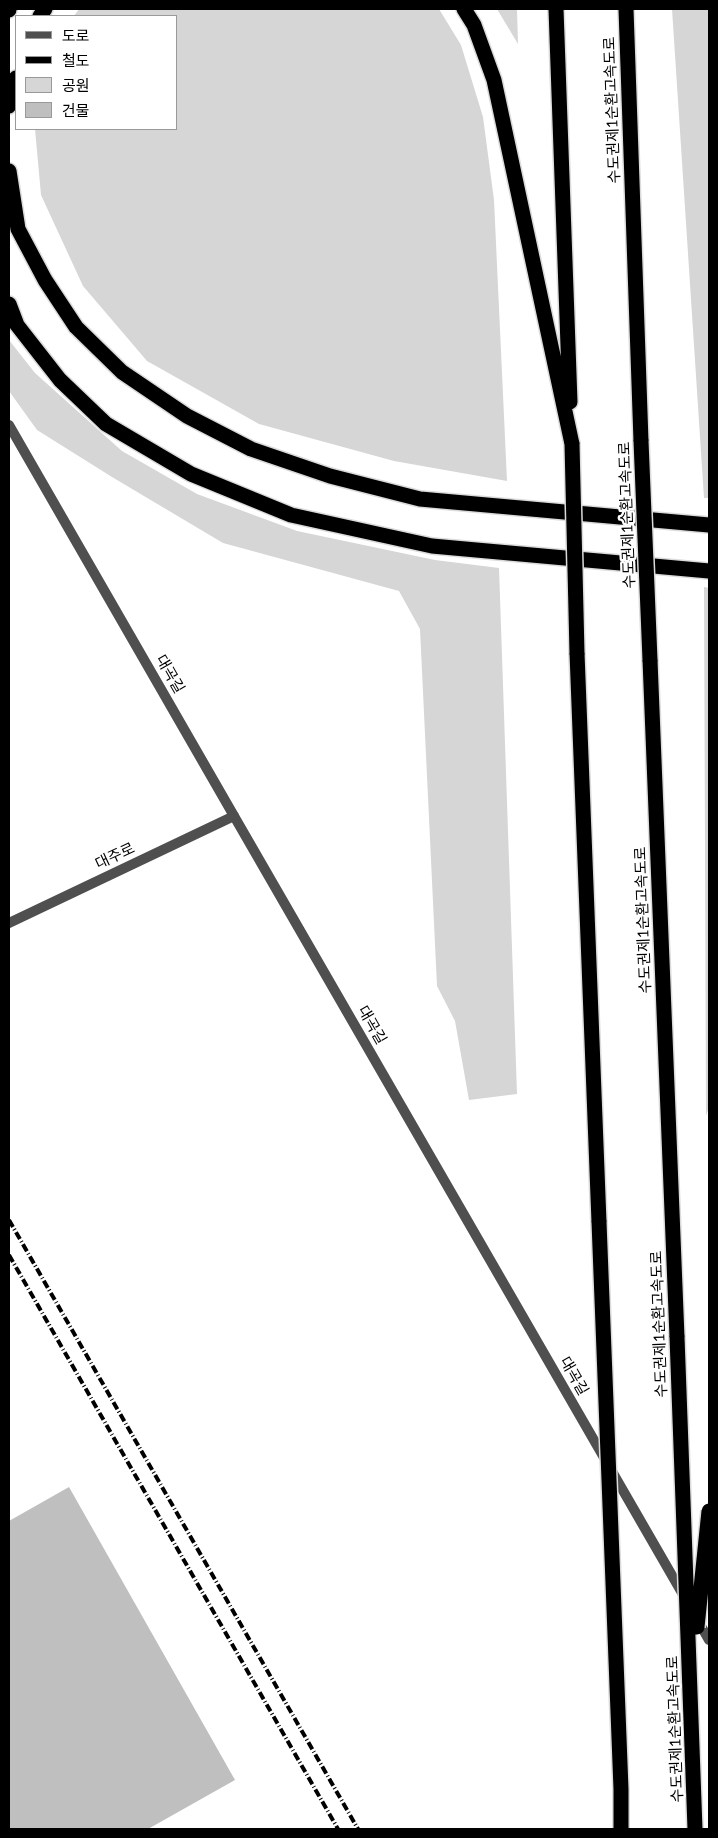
<!DOCTYPE html>
<html>
<head>
<meta charset="utf-8">
<style>
	body { margin:0 }
	#map { position:relative; width:718px; height:1838px; overflow:hidden; background:#fff; font-family:Lato,"Noto Sans KR",sans-serif }
	canvas { display:block }
	.frame { position:absolute; inset:0; border:10px solid #000; pointer-events:none }
	.legend { position:absolute; left:15px; top:15px; width:162px; height:115px; box-sizing:border-box; background:#fff; border:1px solid #999; margin:0; padding:6px 9px; list-style:none; font-size:15px; color:#000 }
	.legend li { display:flex; align-items:center; gap:10px; height:25px }
	.legend b { width:25px; border:1px solid #999 }
</style>
</head>
<body>
<div id="map">
<canvas width="718" height="1838"></canvas>
<div class="frame"></div>
<ul class="legend">
<li><b style="height:6px;background:#4f4f4f"></b>도로</li>
<li><b style="height:6px;background:#000"></b>철도</li>
<li><b style="height:14px;background:#d6d6d6"></b>공원</li>
<li><b style="height:14px;background:#bfbfbf"></b>건물</li>
</ul>
</div>
<script>
const context = document.querySelector('canvas').getContext('2d');
context.lineJoin = 'round';
function fill(path, color) { context.fillStyle = color; context.fill(path, 'evenodd'); }
const toPath = rows => new Path2D(rows.map(r => 'M' + r).join(''));
function stroke(path, color, width, dash) { context.strokeStyle = color; context.lineWidth = width; context.lineCap = dash ? 'butt' : 'round'; context.setLineDash(dash || []); context.stroke(path); }
function write(font, color, halo, rows, align = 'center') {
  context.font = font + ' Lato,"Noto Sans KR",sans-serif'; context.lineWidth = 4.5; context.setLineDash([]); context.textBaseline = 'middle'; context.strokeStyle = halo; context.fillStyle = color; for (const [text, x, y, turn = 0] of rows) {
    context.save(); context.translate(x, y); context.rotate((+turn || 0) * Math.PI / 180); context.textAlign = isNaN(turn) ? turn : align; if (halo) context.strokeText(text, 0, 0); context.fillText(text, 0, 0); context.restore();
  }
}
const green = toPath([
	[79,9,439,9,461,45,483,117,494,200,507,481,394,461,259,424,147,361,83,286,41,195,35,129,176,129,176,16,74,16],
	[497,9,517,9,518,44],
	[672,9,709,9,709,498,704,498],
	[9,340,35,373,122,451,197,494,297,531,435,560,499,568,517,1094,469,1100,455,1021,437,986,420,629,399,591,223,543,112,477,37,430,9,391],
	[704,587,709,588,709,1107,706,1116]
]);
const building = toPath([
	[69,1487,235,1780,148,1829,9,1829,9,1521]
]);
const service = toPath([
	[9,425,234,816]
]);
const tertiary = toPath([
	[9,923,234,816,685,1598],
	[697,1619,709,1640]
]);
const motorway = toPath([
	[464,9,474,25,494,80,572,444],
	[556,9,570,402],
	[626,9,641,441],
	[9,10,9,9],
	[40,16,45,9],
	[9,106,16,78],
	[9,171,18,229,45,280,76,327,122,372,187,416,251,449,330,476,420,499,709,525],
	[9,304,17,325,60,380,106,424,191,474,291,515,432,546,709,571],
	[577,653,599,1222],
	[650,660,677,1337]
]);
const rail = toPath([
	[9,1220,358,1829],
	[9,1255,338,1829]
]);
const motorwayBridge = toPath([
	[641,441,650,660],
	[572,444,577,653],
	[599,1222,621,1789,621,1829],
	[677,1337,695,1829],
	[697,1627,709,1511]
]);
const streetNames = [
	["수도권제1순환고속도로",612,110,-92],
	["수도권제1순환고속도로",627,515,-92],
	["대곡길",170,674,60],
	["대주로",115,856,-25],
	["수도권제1순환고속도로",643,920,-92],
	["대곡길",372,1025,60],
	["수도권제1순환고속도로",659,1324,-92],
	["대곡길",574,1376,60],
	["수도권제1순환고속도로",675,1729,-92]
];
fill(green, '#d6d6d6');
fill(building, '#bfbfbf');
stroke(motorway, '#dbdbdb', 18);
stroke(service, '#4f4f4f', 10);
stroke(tertiary, '#4f4f4f', 10);
stroke(motorway, '#000', 15);
stroke(rail, '#000', 4, [8, 2.5, 1, 2.5]);
stroke(motorwayBridge, '#dbdbdb', 18, []);
stroke(motorwayBridge, '#000', 15);
write('15px', '#000', '#fff', streetNames);
</script>
</body>
</html>
